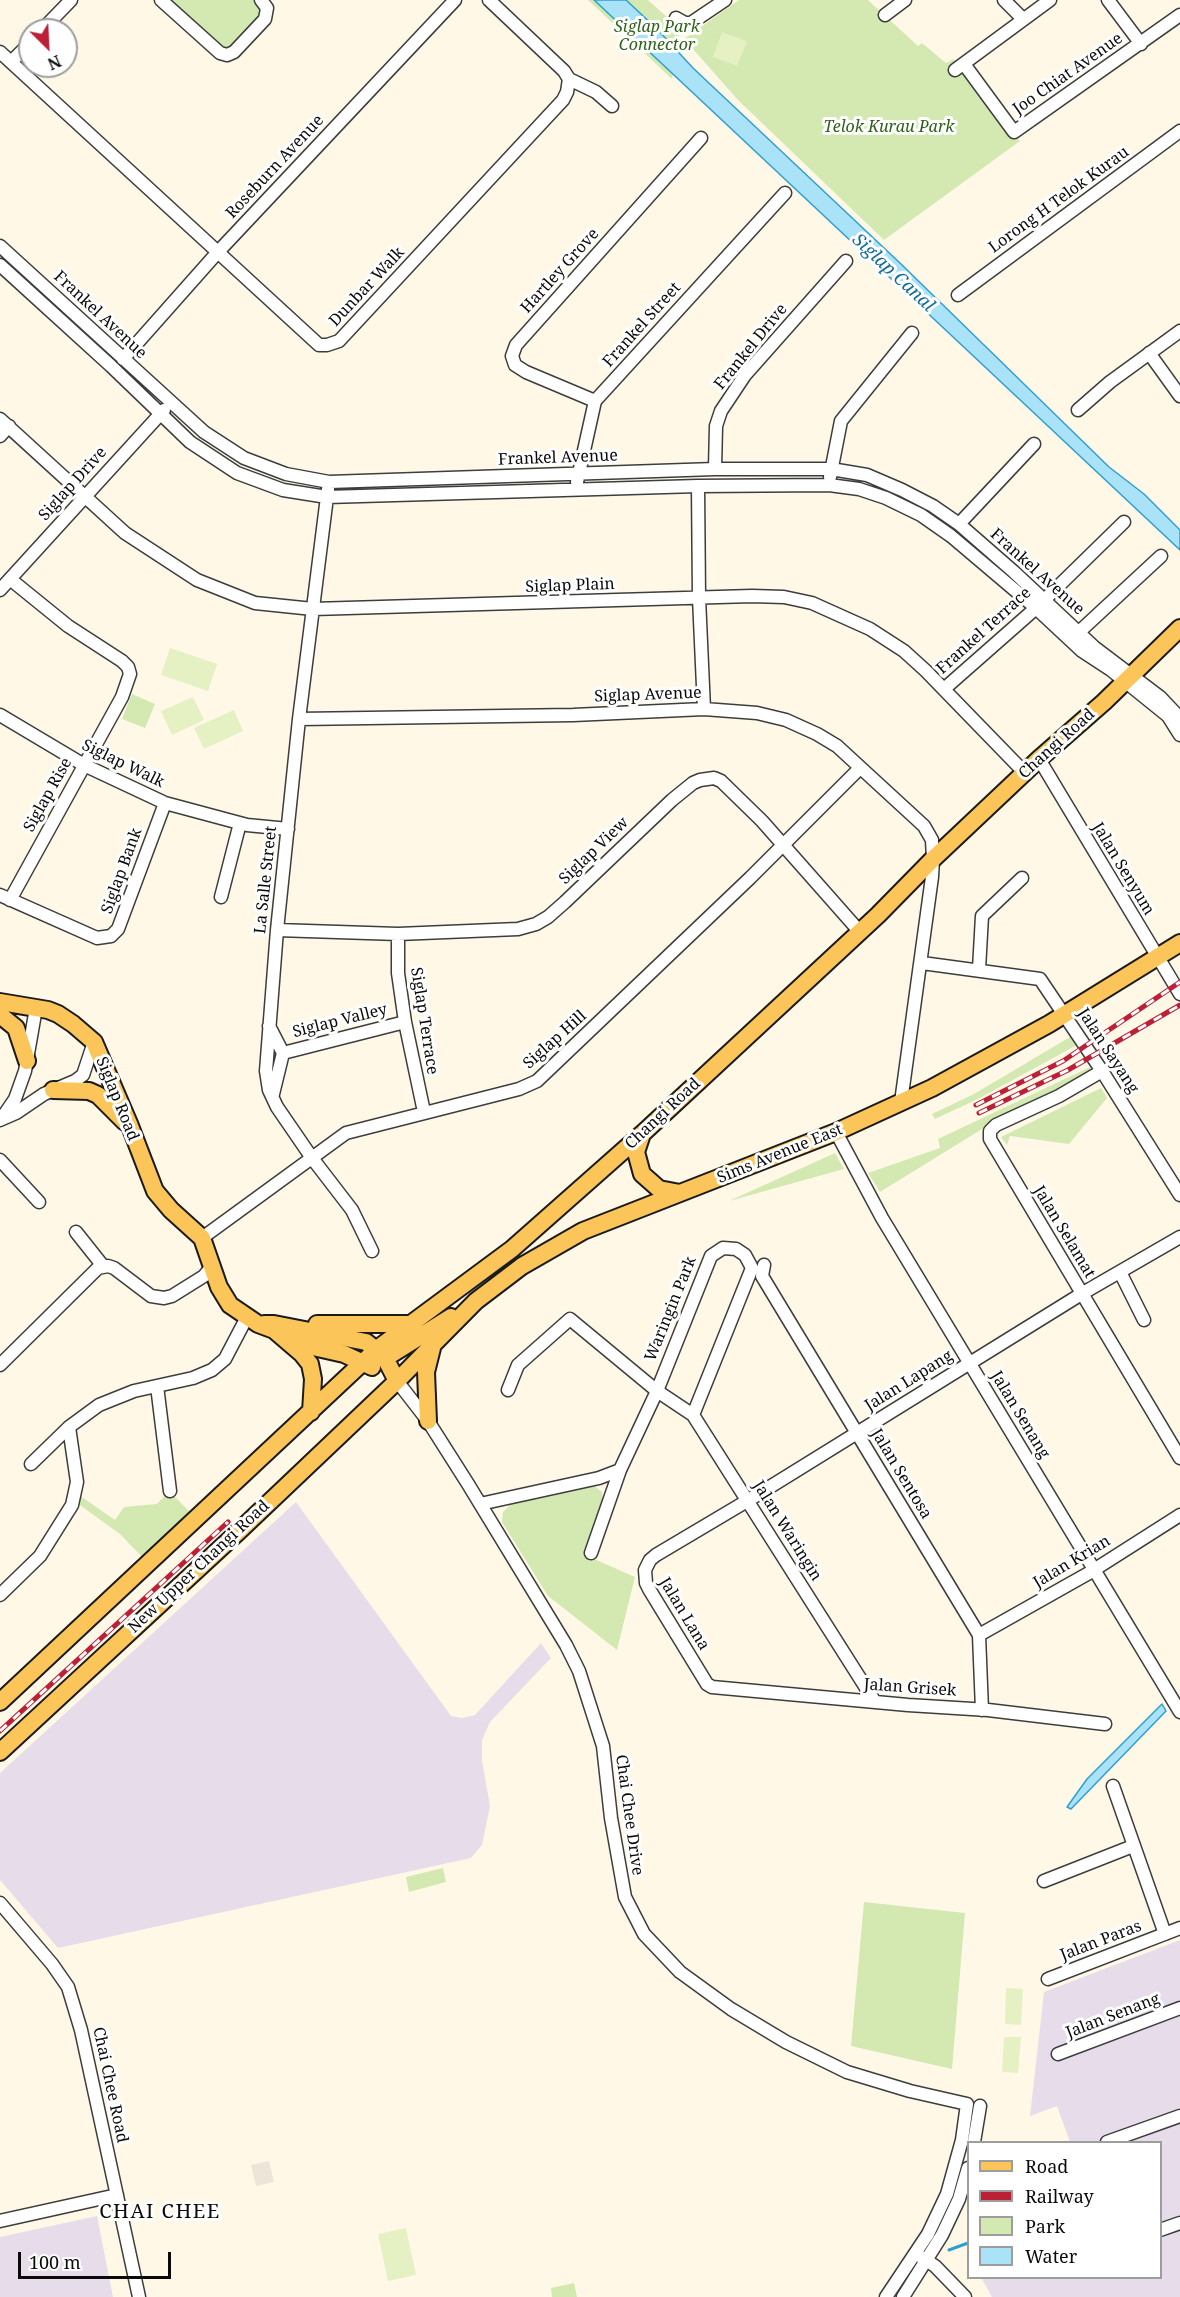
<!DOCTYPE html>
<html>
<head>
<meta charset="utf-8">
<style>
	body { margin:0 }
	#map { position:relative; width:1180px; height:2297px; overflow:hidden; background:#fff8e7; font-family:"Noto Serif",serif }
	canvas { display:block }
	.legend { position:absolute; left:967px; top:2141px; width:195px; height:138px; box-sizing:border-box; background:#fff; border:2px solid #9d9d9d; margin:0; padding:8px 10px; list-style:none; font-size:18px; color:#0a0a0a }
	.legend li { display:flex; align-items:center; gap:12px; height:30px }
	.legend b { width:30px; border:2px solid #9d9d9d }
	.north { position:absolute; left:18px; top:18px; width:60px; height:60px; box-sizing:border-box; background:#fff; border:2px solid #9d9d9d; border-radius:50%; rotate:156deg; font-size:16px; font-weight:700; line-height:24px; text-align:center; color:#0a0a0a }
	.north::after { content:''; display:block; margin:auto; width:21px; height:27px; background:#bb2037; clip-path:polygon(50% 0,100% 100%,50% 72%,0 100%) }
	.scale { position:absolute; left:18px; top:2252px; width:153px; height:27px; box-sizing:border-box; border:3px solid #0a0a0a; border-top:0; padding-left:8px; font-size:18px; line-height:21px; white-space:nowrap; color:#0a0a0a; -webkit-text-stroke:4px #fff; paint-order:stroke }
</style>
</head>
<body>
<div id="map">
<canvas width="1180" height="2297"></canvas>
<ul class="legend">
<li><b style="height:8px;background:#fcc55a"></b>Road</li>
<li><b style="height:8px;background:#bb2037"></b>Railway</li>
<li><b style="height:16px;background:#d3e9b1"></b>Park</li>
<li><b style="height:16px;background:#aae2f7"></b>Water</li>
</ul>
<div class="north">N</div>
<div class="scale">100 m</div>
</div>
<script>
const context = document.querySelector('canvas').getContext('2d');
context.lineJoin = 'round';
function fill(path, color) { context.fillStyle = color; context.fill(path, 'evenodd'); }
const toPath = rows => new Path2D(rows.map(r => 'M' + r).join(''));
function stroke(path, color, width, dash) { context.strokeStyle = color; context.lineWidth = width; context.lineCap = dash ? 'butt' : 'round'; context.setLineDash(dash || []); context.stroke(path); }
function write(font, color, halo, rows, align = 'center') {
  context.font = font + ' "Noto Serif",serif'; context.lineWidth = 6; context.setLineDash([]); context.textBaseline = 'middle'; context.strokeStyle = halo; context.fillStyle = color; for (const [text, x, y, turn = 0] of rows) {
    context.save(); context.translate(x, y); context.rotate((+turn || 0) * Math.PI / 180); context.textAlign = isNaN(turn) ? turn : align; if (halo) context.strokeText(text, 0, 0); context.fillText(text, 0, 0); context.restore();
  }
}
const industrial = toPath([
	[296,1502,451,1716,462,1718,475,1715,541,1643,551,1658,490,1722,482,1740,482,1761,490,1806,482,1845,471,1858,58,1948,0,1880,0,1773],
	[1180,1940,1180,2297,992,2297,982,2279,1160,2278,1160,2142,1070,2142,1057,2106,1030,2116,1044,1992],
	[97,2216,113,2297,0,2297,0,2237]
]);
const green = toPath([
	[161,0,261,0,267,8,227,55],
	[588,0,648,0,668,18,672,16,678,21,679,42,672,79],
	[739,0,868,0,918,46,922,43,946,63,954,59,1020,141,884,240,738,100,684,39],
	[132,694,155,704,145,728,122,719],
	[1070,1037,1072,1037,1077,1045,978,1099,935,1119,932,1114,974,1094],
	[1090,1067,1091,1074,987,1126,880,1192,868,1173,940,1148,938,1139],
	[1101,1088,1107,1098,1069,1144,1010,1136,1007,1145,1001,1137],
	[835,1153,844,1169,729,1201],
	[593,1485,602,1492,603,1501,584,1550,585,1555,635,1577,617,1650,548,1596,502,1522,503,1512,510,1505,517,1502],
	[169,1491,193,1515,146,1561,120,1534,77,1503,79,1495,115,1520,124,1507,157,1504],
	[443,1868,446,1882,409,1892,406,1877],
	[864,1902,965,1913,952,2069,851,2046],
	[574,2283,577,2297,552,2297,551,2288]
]);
const pitch = toPath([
	[722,32,747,41,737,66,713,57],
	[170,648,217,664,208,691,161,675],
	[193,697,204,720,172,735,161,711],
	[234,710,243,731,204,749,194,728],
	[1006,1988,1023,1989,1021,2025,1005,2024],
	[1004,2037,1021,2037,1018,2073,1002,2072],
	[406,2228,416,2275,388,2281,378,2234]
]);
const plaza = toPath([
	[269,2161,274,2182,256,2186,251,2165]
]);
const water = toPath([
	[594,0,626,0,657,29,693,68,901,264,1109,467,1144,494,1180,530,1180,550,594,0],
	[1162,1704,1166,1711,1071,1809,1067,1807,1087,1779,1162,1704]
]);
const stream = toPath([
	[949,2250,968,2243]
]);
const minor = toPath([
	[161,0,220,53,227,55,234,52,265,19,267,8,261,0],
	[1004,0,1023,19],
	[1108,0,1141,44],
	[885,15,905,0],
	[676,18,685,23,691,23,725,0],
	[42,30,71,0],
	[0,52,319,345,327,345,339,341,563,100,567,92,569,79,564,71,489,0],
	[11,62,30,43],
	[964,64,1014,132,1180,15],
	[955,70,1050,0],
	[569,79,596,92,612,106],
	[0,246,204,432,244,458,286,474,329,482,715,469,831,469,867,475,902,490,933,506,959,524,1014,572,1094,647,1160,697,1180,718],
	[0,265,111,366,190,442,237,473,283,490,327,497,698,486,829,485,859,489,886,498,921,515,951,536,1036,608,1082,651,1111,670,1168,716,1180,735],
	[958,295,1180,131],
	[1149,353,1180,396],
	[123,359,217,253,455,0],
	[595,401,526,372,515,365,512,356,516,345,701,138],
	[1078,410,1110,382,1180,331],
	[0,419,125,533,197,580,255,603,313,609,752,596,784,597,812,603,870,629,904,651,926,671,1025,773],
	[0,436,9,426],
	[715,469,716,426,721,411,745,375,846,261],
	[830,477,841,421,912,333],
	[577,482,595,401,785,193],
	[698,486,699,598,704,709],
	[328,489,299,719,277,930,266,1071,269,1090,277,1107,312,1158,352,1210,372,1251],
	[959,524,1034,444],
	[10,579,68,626,122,661,128,667,130,674,122,697,10,900],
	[0,590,164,410],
	[1079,632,1161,556],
	[944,689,1036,608,1124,522],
	[0,715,84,765,165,803,247,825,288,829],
	[299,719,573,715,704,709,757,713,786,720,817,734,837,746,924,826,932,840,933,859,932,877,901,1102],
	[1039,759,1180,994],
	[0,895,97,938,111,936,118,929,165,803],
	[221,897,240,823],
	[277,930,398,934,518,929,536,924,548,917,565,902,672,800,693,783,700,780,714,778,721,781,762,821,860,932],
	[398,934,398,973,405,1022,424,1112],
	[922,963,1040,979,1102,1071,1180,1195],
	[979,969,982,916,1022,878],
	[269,1026,283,1053,273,1094],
	[283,1053,405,1022],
	[1102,1071,1059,1096,996,1125,990,1131,990,1139,1180,1458],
	[2,1118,15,1099,25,1071,36,1008],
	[0,1120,16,1113,44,1094,75,1081,83,1075,94,1042],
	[836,1132,882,1218,1180,1712],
	[0,1160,39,1202],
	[76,1232,103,1266],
	[202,1238,346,1133,519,1089,537,1081,750,878,860,768],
	[764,1265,762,1276,979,1635,982,1710],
	[1120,1272,1144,1320],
	[0,1365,98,1268,108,1266,114,1268,151,1296,164,1298,172,1296,204,1276,213,1265],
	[397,1381,428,1421,468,1484,566,1645,579,1671,603,1746,611,1818,625,1897,644,1934,680,1972,731,2009,786,2042,847,2072,910,2091,967,2104],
	[157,1386,170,1491],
	[508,1390,518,1365,570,1319,657,1391,693,1415,875,1702],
	[31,1464,69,1427,99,1405,134,1391,193,1378,212,1370,225,1359,247,1317],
	[480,1504,599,1478,620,1470],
	[591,1553,620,1470,657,1391,711,1256,723,1248,736,1249,745,1255,752,1268,693,1415],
	[0,1595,40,1556,72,1505,77,1482,69,1427],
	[979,1635,1089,1573,1180,1515],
	[1105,1724,988,1710,908,1705,712,1687,707,1684,649,1589,646,1583,645,1570,650,1560,656,1555,752,1498,1083,1293,1180,1237],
	[1113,1786,1165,1934],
	[1044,1881,1133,1846],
	[0,1903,52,1964,68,1987,81,2030,139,2297],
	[1048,1979,1180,1928],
	[1058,2054,1180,2008],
	[974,2142,980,2106],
	[1107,2142,1180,2116],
	[0,2221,117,2195],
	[1160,2230,1180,2223],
	[921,2257,935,2266,965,2297],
	[886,2297,928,2234,947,2194,962,2140,967,2104],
	[903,2297,942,2235,959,2199,968,2168]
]);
const major = toPath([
	[0,1002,48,1010,58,1014,73,1024,94,1042,130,1126,155,1191,171,1210,202,1238,219,1287,230,1305,258,1324,274,1330,302,1354,310,1364,313,1379,311,1412],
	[0,1015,16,1028,27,1061],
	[53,1090,89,1091,98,1095,125,1122],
	[642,1134,636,1152,642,1174,659,1189,680,1193],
	[264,1324,274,1324,366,1342,384,1356,397,1381],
	[317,1324,407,1324],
	[291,1342,344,1354,372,1367],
	[374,1359,392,1354,451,1317],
	[428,1421,426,1372,432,1348],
	[0,1702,377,1349,512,1249,642,1134,878,915,933,859,1039,759,1104,702,1180,628],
	[0,1752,238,1532,397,1381,476,1301,522,1266,583,1231,836,1132,932,1088,1049,1024,1180,943]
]);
const rail = toPath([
	[976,1105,1063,1061,1180,982],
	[979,1113,1068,1070,1180,1005],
	[0,1731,228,1522]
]);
const parkNames = [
	["Siglap Park",657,27],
	["Connector",657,45],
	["Telok Kurau Park",889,127]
];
const streetNames = [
	["Joo Chiat Avenue",1068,74,-35],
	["Roseburn Avenue",275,167,-47],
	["Lorong H Telok Kurau",1059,200,-36],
	["Hartley Grove",560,271,-48],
	["Dunbar Walk",367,287,-47],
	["Frankel Avenue",100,315,43],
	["Frankel Street",642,325,-48],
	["Frankel Drive",751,347,-51],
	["Frankel Avenue",558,458,-2],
	["Siglap Drive",73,484,-48],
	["Frankel Avenue",1037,572,42],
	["Siglap Plain",570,586,-2],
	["Frankel Terrace",984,631,-42],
	["Siglap Avenue",648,695,-2],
	["Changi Road",1057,744,-42],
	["Siglap Walk",123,764,26],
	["Siglap Rise",48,795,-61],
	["Siglap View",594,851,-44],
	["Jalan Senyum",1123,869,59],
	["Siglap Bank",122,871,-70],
	["La Salle Street",266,880,-84],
	["Siglap Valley",340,1021,-14],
	["Siglap Terrace",424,1021,81],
	["Siglap Hill",555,1040,-42],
	["Jalan Sayang",1108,1051,57],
	["Siglap Road",117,1099,68],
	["Changi Road",663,1114,-43],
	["Sims Avenue East",780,1154,-22],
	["Jalan Selamat",1064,1232,59],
	["Waringin Park",671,1309,-68],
	["Jalan Lapang",909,1381,-32],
	["Jalan Senang",1020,1415,59],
	["Jalan Sentosa",901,1474,59],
	["Jalan Waringin",787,1531,58],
	["Jalan Krian",1072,1562,-31],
	["New Upper Changi Road",199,1567,-43],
	["Jalan Lana",684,1614,59],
	["Jalan Grisek",910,1688,4],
	["Chai Chee Drive",629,1815,82],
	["Jalan Paras",1101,1941,-21],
	["Jalan Senang",1113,2016,-21],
	["Chai Chee Road",110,2085,78]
];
const waterNames = [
	["Siglap Canal",893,273,43]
];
const quarterNames = [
	["CHAI CHEE",160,2212]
];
fill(industrial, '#e7ddea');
fill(green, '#d3e9b1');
fill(pitch, '#e5f0c3');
fill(plaza, '#ede5d8');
fill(water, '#aae2f7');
stroke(water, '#309fd0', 1.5);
stroke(stream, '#309fd0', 3);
stroke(minor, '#3d3d3d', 15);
stroke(major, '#1b1b1b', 20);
stroke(minor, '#fff', 12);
stroke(major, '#fcc55a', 16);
stroke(rail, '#bb2037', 5);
stroke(rail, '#fff', 3, [9]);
write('italic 16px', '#30611a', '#fff', parkNames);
write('16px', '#0a0a0a', '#fff', streetNames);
write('italic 18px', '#126e9c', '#fff', waterNames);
context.letterSpacing = '1.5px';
write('20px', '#0a0a0a', '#fff', quarterNames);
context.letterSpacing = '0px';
</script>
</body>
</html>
